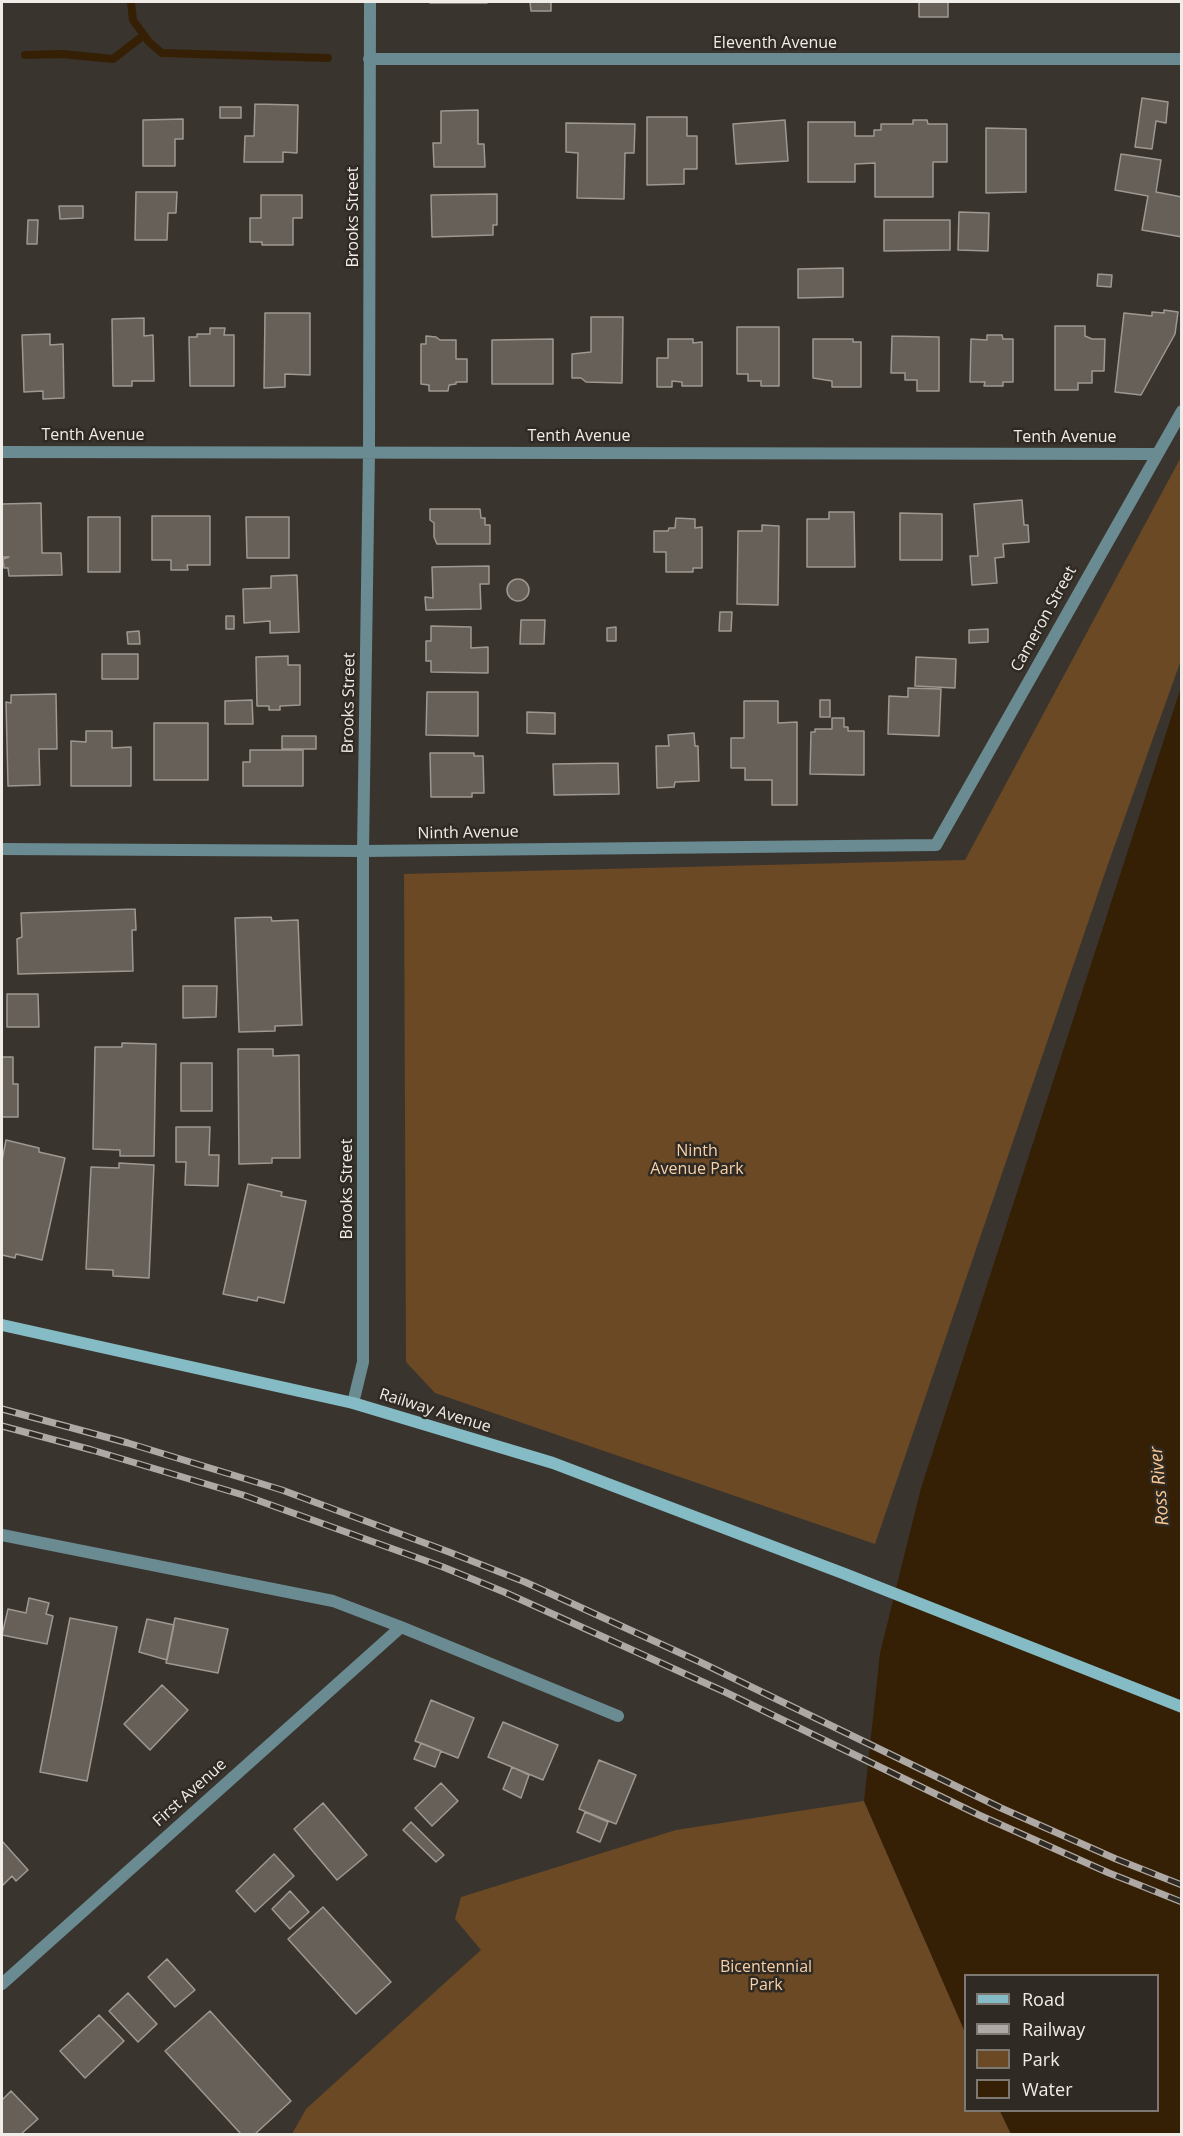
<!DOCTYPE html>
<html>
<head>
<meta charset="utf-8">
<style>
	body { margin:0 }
	#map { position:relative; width:1183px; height:2136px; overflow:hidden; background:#3a342e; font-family:"Open Sans",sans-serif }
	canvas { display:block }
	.frame { position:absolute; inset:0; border:3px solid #f0ece8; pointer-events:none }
	.legend { position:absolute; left:964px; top:1974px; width:195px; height:138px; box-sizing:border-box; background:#302a24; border:2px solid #7d7872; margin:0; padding:8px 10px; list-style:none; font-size:18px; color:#f0ece8 }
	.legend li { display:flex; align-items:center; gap:12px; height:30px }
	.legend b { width:30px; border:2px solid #7d7872 }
</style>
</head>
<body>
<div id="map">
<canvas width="1183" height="2136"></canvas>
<div class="frame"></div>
<ul class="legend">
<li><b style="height:8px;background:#84bbc4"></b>Road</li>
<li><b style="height:8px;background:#aea9a4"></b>Railway</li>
<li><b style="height:16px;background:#6a4924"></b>Park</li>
<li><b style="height:16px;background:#362005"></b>Water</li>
</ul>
</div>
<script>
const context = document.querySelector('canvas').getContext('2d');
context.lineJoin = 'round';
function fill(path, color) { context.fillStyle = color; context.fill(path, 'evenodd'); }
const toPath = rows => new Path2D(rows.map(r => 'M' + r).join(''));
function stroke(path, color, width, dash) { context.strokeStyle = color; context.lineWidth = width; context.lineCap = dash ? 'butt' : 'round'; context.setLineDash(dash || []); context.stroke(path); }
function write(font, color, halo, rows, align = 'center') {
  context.font = font + ' "Open Sans",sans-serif'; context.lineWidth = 5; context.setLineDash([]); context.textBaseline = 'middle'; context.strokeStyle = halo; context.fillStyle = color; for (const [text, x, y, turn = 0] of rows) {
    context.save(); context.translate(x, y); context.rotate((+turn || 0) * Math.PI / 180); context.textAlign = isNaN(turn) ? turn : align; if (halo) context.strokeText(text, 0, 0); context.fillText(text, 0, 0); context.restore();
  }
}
const green = toPath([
	[1181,457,1181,660,1107,867,875,1544,435,1393,406,1362,404,874,965,860],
	[864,1801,965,2032,966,2110,1000,2111,1011,2134,292,2134,306,2109,481,1950,455,1919,461,1897,676,1830]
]);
const water = toPath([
	[1181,687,1181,2134,1011,2134,1000,2111,1158,2110,1158,1976,966,1976,965,2032,864,1801,880,1653,921,1488]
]);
const stream = toPath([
	[131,2,133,20,149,42,162,53,328,58],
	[25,55,62,54,113,59,144,35]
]);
const building = toPath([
	[430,2,487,2,487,3,430,3,430,2],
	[501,2,551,2,551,11,531,11,530,2,501,2],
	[919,2,948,2,948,17,919,17,919,2],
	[1142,98,1168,102,1166,123,1156,121,1152,149,1135,147,1142,98],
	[255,104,298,105,297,153,283,152,283,162,244,162,245,136,254,136,255,104],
	[220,107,241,107,241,118,220,118,220,107],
	[478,110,478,144,484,144,485,167,434,167,433,143,441,143,441,111,478,110],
	[647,117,687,117,687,136,697,136,697,169,684,169,684,184,647,185,647,117],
	[183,119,183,139,175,139,175,166,143,166,143,120,183,119],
	[785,120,788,161,736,164,733,124,785,120],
	[913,120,927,120,928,124,947,124,947,162,933,162,933,197,875,197,875,163,855,164,855,182,808,182,808,122,855,122,855,136,874,136,874,130,881,130,881,124,913,124,913,120],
	[566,123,635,124,634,153,625,153,624,199,577,198,578,153,566,152,566,123],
	[986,128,1026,129,1026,192,986,193,986,128],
	[1121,154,1161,160,1156,192,1182,197,1182,237,1142,230,1148,196,1115,190,1121,154],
	[136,192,177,192,176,213,168,213,167,240,135,240,136,192],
	[497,194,497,225,493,225,493,235,432,237,431,195,497,194],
	[261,195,302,195,302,218,293,218,293,245,262,245,262,242,250,242,250,218,261,218,261,195],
	[59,206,83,206,83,218,60,219,59,206],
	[959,212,989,213,988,251,958,250,959,212],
	[28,220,38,220,37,244,27,244,28,220],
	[884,220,950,220,950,250,884,251,884,220],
	[843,268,843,297,798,298,798,269,843,268],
	[1098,274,1112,275,1111,287,1097,286,1098,274],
	[1164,310,1178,312,1175,334,1141,395,1115,392,1124,313,1152,316,1152,312,1164,313,1164,310],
	[265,313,310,313,310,375,285,374,285,387,264,388,265,313],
	[591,317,623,317,622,383,586,382,581,378,572,378,572,354,591,352,591,317],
	[144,318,144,336,153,335,154,381,132,381,132,386,113,386,112,319,144,318],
	[1055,326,1085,326,1085,336,1092,339,1105,339,1104,371,1092,371,1092,383,1078,383,1078,390,1055,390,1055,326],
	[737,327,779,327,779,386,761,386,761,381,748,381,748,374,737,374,737,327],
	[210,328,225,328,224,335,234,335,234,386,190,386,189,337,197,337,197,334,210,334,210,328],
	[50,334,50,345,63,344,64,398,43,399,43,391,24,392,22,335,50,334],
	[987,335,1002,335,1003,339,1013,339,1013,382,1003,382,1003,386,984,386,985,382,970,382,971,339,987,340,987,335],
	[426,336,436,337,440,340,456,340,456,359,467,359,467,382,456,382,456,384,449,385,448,391,429,391,429,385,421,384,421,344,426,344,426,336],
	[892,336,939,337,939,391,917,391,917,380,905,380,905,373,891,373,892,336],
	[553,339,553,384,492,384,492,340,553,339],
	[668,339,693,339,693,343,702,342,702,386,682,386,682,382,672,381,672,387,657,387,657,358,668,358,668,339],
	[813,339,853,339,853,342,861,342,861,387,832,387,832,381,813,378,813,339],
	[1022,500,1024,525,1028,525,1029,542,1003,544,1004,557,995,558,997,583,972,585,970,556,978,556,974,504,1022,500],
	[41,503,42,553,61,553,62,575,9,576,8,568,4,568,3,559,9,557,2,557,2,504,41,503],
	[430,509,480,509,481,518,485,518,485,525,490,525,490,544,437,544,434,537,434,523,430,520,430,509],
	[829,512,854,512,855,567,807,567,807,519,829,519,829,512],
	[900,513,942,514,942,560,900,560,900,513],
	[152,516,210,516,210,565,187,565,188,570,171,570,171,560,152,560,152,516],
	[88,517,120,517,120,572,88,572,88,517],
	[246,517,289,517,289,558,247,558,246,517],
	[676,518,695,519,695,528,702,527,702,568,693,568,693,572,666,572,666,552,654,552,654,531,668,531,669,528,675,528,676,518],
	[762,525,779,526,778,605,737,604,738,531,762,531,762,525],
	[489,566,489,584,480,584,481,609,426,610,425,597,433,598,432,567,489,566],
	[297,575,299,632,270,633,270,621,244,623,243,589,271,588,271,576,297,575],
	'507 590a11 11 0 1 1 22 0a11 11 0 1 1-22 0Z',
	[720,612,732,612,731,631,719,631,720,612],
	[226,616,234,616,234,629,226,629,226,616],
	[521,620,545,620,544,644,520,644,521,620],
	[431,626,471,627,471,648,488,647,488,673,431,672,431,661,426,661,426,641,431,641,431,626],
	[616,627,616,641,607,641,607,628,616,627],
	[988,629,988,642,969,643,969,630,988,629],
	[139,631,140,644,128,644,127,632,139,631],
	[102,654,138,654,138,679,102,679,102,654],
	[288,656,288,665,300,665,300,705,280,706,280,710,269,710,269,706,257,706,256,657,288,656],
	[916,657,956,659,955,688,915,686,916,657],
	[908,688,941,689,939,736,888,734,889,696,908,697,908,688],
	[427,692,478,692,478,736,426,735,427,692],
	[56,694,57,749,39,749,40,785,8,786,6,702,11,703,11,695,56,694],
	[252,700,253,724,225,724,225,701,252,700],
	[820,700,830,700,830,717,820,717,820,700],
	[744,701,778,701,778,723,797,722,797,805,772,805,772,780,745,780,745,768,731,768,731,738,744,738,744,701],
	[527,712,555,713,555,734,527,733,527,712],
	[832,718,844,718,844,727,848,727,848,731,864,731,864,775,810,774,811,732,815,732,815,729,832,729,832,718],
	[154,723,208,723,208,780,154,780,154,723],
	[86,731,112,731,112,748,131,747,131,786,71,786,71,741,86,742,86,731],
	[694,733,695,746,698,746,699,781,675,782,674,787,657,788,656,746,669,746,668,735,694,733],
	[282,736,316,736,316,749,282,749,282,736],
	[250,750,303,750,303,786,243,786,243,762,250,762,250,750],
	[430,753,474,753,474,756,483,756,484,793,472,793,472,797,431,797,430,753],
	[618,763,619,794,554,795,553,764,618,763],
	[135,909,136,930,132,930,133,971,18,974,17,939,22,937,21,913,135,909],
	[271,917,272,921,298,920,302,1025,275,1026,275,1031,239,1032,235,918,271,917],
	[183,986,217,986,216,1017,183,1018,183,986],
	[7,994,38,994,39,1027,7,1027,7,994],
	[122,1043,156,1044,154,1156,120,1156,120,1150,93,1149,95,1047,122,1047,122,1043],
	[238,1049,273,1049,273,1056,299,1055,300,1158,272,1158,272,1163,239,1164,238,1049],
	[2,1057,13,1057,13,1084,18,1084,18,1117,2,1117,2,1057],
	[181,1063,212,1063,212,1111,181,1111,181,1063],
	[176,1127,210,1127,209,1155,219,1155,218,1186,185,1185,186,1162,176,1162,176,1127],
	[6,1140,39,1148,39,1152,65,1158,42,1260,16,1254,15,1258,2,1255,2,1161,6,1140],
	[119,1163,154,1165,149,1278,113,1276,113,1270,86,1269,91,1167,119,1168,119,1163],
	[248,1184,282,1192,281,1196,306,1201,284,1303,258,1297,257,1301,223,1294,248,1184],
	[29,1598,49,1603,46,1614,53,1616,47,1644,2,1635,8,1609,26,1613,29,1598],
	[70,1618,117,1627,87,1781,40,1772,70,1618],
	[175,1618,228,1629,218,1673,166,1663,175,1618],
	[147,1619,174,1625,167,1660,139,1652,147,1619],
	[162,1685,188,1710,150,1750,124,1724,162,1685],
	[431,1700,474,1718,458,1758,415,1741,431,1700],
	[503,1722,558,1745,543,1780,488,1757,503,1722],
	[421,1743,441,1751,435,1767,414,1759,421,1743],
	[599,1760,636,1775,616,1824,579,1809,599,1760],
	[512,1767,529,1775,521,1798,503,1789,512,1767],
	[441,1783,458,1801,432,1826,415,1808,441,1783],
	[323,1803,367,1855,337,1880,294,1829,323,1803],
	[585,1812,608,1822,600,1842,577,1832,585,1812],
	[411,1822,444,1855,436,1862,403,1830,411,1822],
	[2,1841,28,1870,16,1881,12,1876,2,1886,2,1841],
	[274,1854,294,1876,255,1912,236,1891,274,1854],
	[290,1891,309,1912,290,1929,272,1909,290,1891],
	[323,1907,391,1982,356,2014,288,1939,323,1907],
	[167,1959,195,1990,175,2007,148,1977,167,1959],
	[128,1993,157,2024,138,2042,109,2011,128,1993],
	[210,2011,291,2101,255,2134,241,2134,165,2051,210,2011],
	[99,2015,124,2041,85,2078,60,2051,99,2015],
	[11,2091,38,2119,21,2134,2,2134,2,2100,11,2091]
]);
const street = toPath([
	[369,59,1182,59],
	[2,452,1156,454],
	[2,849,363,851,936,845,1182,411],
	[353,1403,363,1362,363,851,369,453,370,2],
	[2,1535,333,1601,401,1627,618,1716],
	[2,1984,401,1627]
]);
const secondary = toPath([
	[2,1325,353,1403,553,1463,845,1574,1182,1707]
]);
const rail = toPath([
	[2,1409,128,1443,282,1490,449,1552,525,1582,700,1662,1001,1808,1116,1859,1182,1885],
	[2,1426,92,1450,243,1495,443,1567,504,1592,725,1692,979,1815,1109,1873,1182,1902]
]);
const streetNames = [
	["Eleventh Avenue",775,43],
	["Brooks Street",353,217,-90],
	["Tenth Avenue",93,435],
	["Tenth Avenue",579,436],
	["Tenth Avenue",1065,437],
	["Cameron Street",1044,619,-61],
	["Brooks Street",349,703,-89],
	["Ninth Avenue",468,833,-1],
	["Brooks Street",347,1189,-90],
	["Railway Avenue",435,1411,17],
	["First Avenue",190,1793,-42]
];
const parkNames = [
	["Ninth",697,1151],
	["Avenue Park",697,1169],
	["Bicentennial",766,1967],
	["Park",766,1985]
];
const waterNames = [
	["Ross River",1160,1486,-95]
];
fill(green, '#6a4924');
fill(water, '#362005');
stroke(stream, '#362005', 8);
fill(building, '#676059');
stroke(building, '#9f9891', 1.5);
stroke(street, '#698b91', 12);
stroke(secondary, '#84bbc4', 12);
stroke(rail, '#aea9a4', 7);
stroke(rail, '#302a24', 4.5, [14]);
write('16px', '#f0ece8', '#302a24', streetNames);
write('16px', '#f7d0a7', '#302a24', parkNames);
write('italic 18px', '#fcc890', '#302a24', waterNames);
</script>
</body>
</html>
